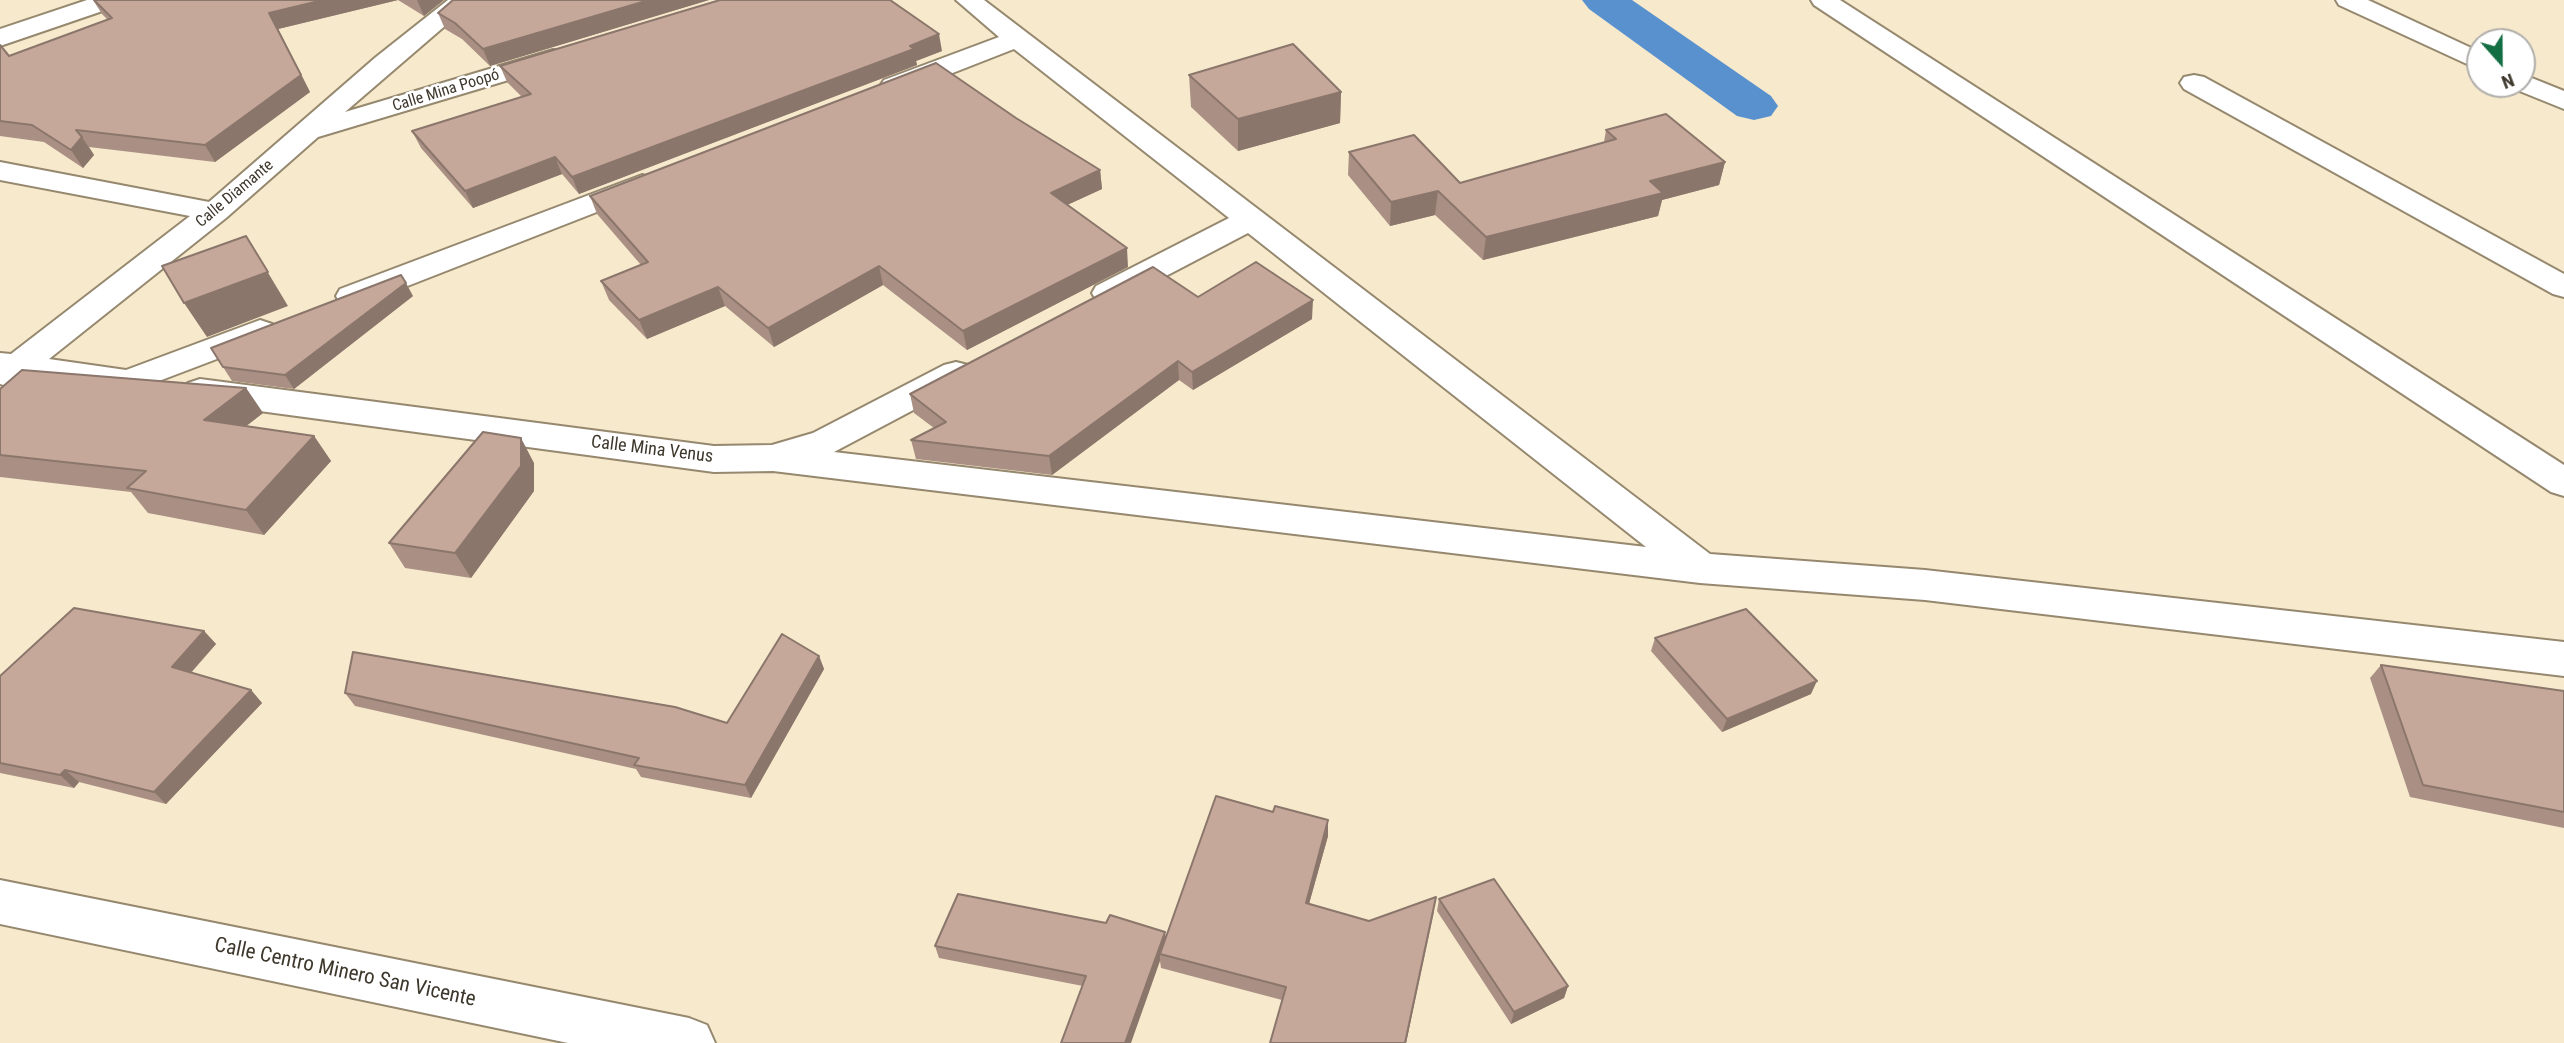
<!DOCTYPE html>
<html>
<head>
<meta charset="utf-8">
<style>
	body { margin:0 }
	#map { position:relative; width:2564px; height:1043px; overflow:hidden; background:#f7e9cc; font-family:"Roboto Condensed",sans-serif }
	canvas { display:block }
	.north { position:absolute; left:2466px; top:28px; width:70px; height:70px; box-sizing:border-box; background:#fff; border:2px solid #b1afab; border-radius:50%; rotate:159deg; font-size:19px; font-weight:700; line-height:28px; text-align:center; color:#3d372c }
	.north::after { content:''; display:block; margin:auto; width:24px; height:32px; background:#136e43; clip-path:polygon(50% 0,100% 100%,50% 72%,0 100%) }
</style>
</head>
<body>
<div id="map">
<canvas width="2564" height="1043"></canvas>
<div class="north">N</div>
</div>
<script>
const context = document.querySelector('canvas').getContext('2d');
context.lineJoin = 'round';
const toPath = rows => new Path2D(rows.map(r => 'M' + r).join(''));
function fill(path, color) { context.fillStyle = color; context.fill(path, 'evenodd'); }
function stroke(path, color, width, dash) { context.strokeStyle = color; context.lineWidth = width; context.lineCap = dash ? 'butt' : 'round'; context.setLineDash(dash || []); context.stroke(path); }
function write(font, color, halo, rows, align = 'center') {
  context.font = font + ' "Roboto Condensed",sans-serif'; context.lineWidth = 5; context.setLineDash([]); context.textBaseline = 'middle'; context.strokeStyle = halo; context.fillStyle = color; for (const [text, x, y, turn = 0] of rows) {
    context.save(); context.translate(x, y); context.rotate((+turn || 0) * Math.PI / 180); context.textAlign = isNaN(turn) ? turn : align; if (halo) context.strokeText(text, 0, 0); context.fillText(text, 0, 0); context.restore();
  }
}
const canal = toPath([
	[1582,0,1632,0,1771,96,1778,106,1771,116,1754,120,1737,116,1589,9,1582,0]
]);
const minor = toPath([
	[87,0,123,0,120,5,0,46,0,29,87,0],
	[448,0,475,0,345,112,553,50,562,52,566,58,562,64,318,137,226,218,49,359,126,370,260,320,272,324,277,331,272,338,130,392,25,378,7,386,0,384,0,353,11,354,190,216,0,180,0,162,209,202,376,57,448,0],
	[956,0,984,0,1710,554,1925,570,2564,642,2564,676,1925,600,1700,583,773,471,714,472,200,403,188,399,182,391,188,383,200,379,714,446,772,445,813,433,944,365,956,362,968,365,973,373,968,381,834,452,1646,547,1248,233,1120,300,1108,303,1096,300,1092,293,1096,286,1229,218,1014,49,904,92,894,94,884,92,880,86,884,80,999,37,956,0],
	[1811,0,1840,0,2564,465,2564,496,2551,492,1814,5,1811,0],
	[2336,0,2368,0,2480,52,2480,70,2339,5,2336,0],
	[2522,74,2564,91,2564,109,2512,88,2510,84,2522,84,2522,74],
	[2194,75,2204,77,2564,274,2564,297,2553,294,2184,89,2180,83,2184,77,2194,75],
	[642,175,653,178,657,184,653,190,364,303,352,306,340,303,336,296,340,289,642,175],
	[0,880,689,1018,707,1025,715,1043,568,1043,0,924,0,880]
]);
const wall = toPath([
	[93,0,398,0,278,29,310,92,215,162,89,147,94,155,83,168,44,142,0,136,0,45,9,56,108,20,102,14],
	[398,0,444,0,424,16],
	[709,0,490,66,462,39,445,29,438,13],
	[942,51,916,61,917,65,579,194,562,174,473,208,421,148,412,131,522,97,507,82,500,66],
	[1189,75,1341,92,1340,123,1238,151,1191,107],
	[1016,118,1100,170,1102,189,1067,205,1128,267,967,350,883,285,774,347,725,306,647,339,609,300,601,281,641,265,597,214,590,196],
	[1606,130,1725,162,1719,185,1662,200,1658,216,1483,260,1435,215,1390,226,1348,175,1349,152,1460,183,1604,142],
	[413,296,294,389,232,381,223,367],
	[1198,297,1312,319,1193,390,1179,380,1052,475,916,459,911,440,934,428,914,413,910,394],
	[246,388,263,413,246,426,314,436,331,461,264,535,148,513,131,492,0,477,0,389],
	[534,463,534,491,471,578,405,568,389,543],
	[204,631,216,644,191,673,251,690,262,703,166,804,79,782,74,788,0,773,0,676],
	[1655,638,1811,694,1722,732,1651,651],
	[819,656,824,669,751,798,641,777,636,769,355,706,345,693,727,723],
	[2381,665,2564,691,2564,828,2410,797,2370,678],
	[1273,812,1328,820,1328,836,1309,904,1369,921,1434,912,1406,1043,1270,1043,1282,1000,1161,968,1160,961,1083,986,939,958,935,946,1166,936],
	[1439,899,1568,986,1564,998,1511,1024,1437,911]
]);
const shadedWall = toPath([
	[323,0,398,0,278,29,310,92,215,162,205,145,269,13],
	[417,0,444,0,424,16],
	[649,0,709,0,490,66,483,49],
	[939,34,942,51,916,61,917,65,579,194,572,177],
	[1341,92,1340,123,1238,151,1238,119],
	[82,137,94,155,83,168,71,150],
	[555,157,562,174,473,208,465,191],
	[1725,162,1719,185,1662,200,1658,216,1483,260,1486,237,1650,181],
	[1100,170,1102,189,1054,211,1051,193],
	[1438,191,1435,215,1390,226,1391,202],
	[246,236,288,306,207,337,184,303],
	[1127,248,1128,267,967,350,963,331],
	[879,266,883,285,774,347,768,328],
	[406,283,413,296,294,389,285,375],
	[718,287,725,306,647,339,639,320],
	[1313,300,1312,319,1193,390,1192,372],
	[1178,361,1179,380,1052,475,1049,456],
	[246,388,263,413,222,445,204,420],
	[314,436,331,461,264,535,246,510],
	[521,438,534,463,534,491,471,578,455,553],
	[204,631,216,644,184,680,172,667],
	[819,656,824,669,751,798,745,785],
	[1817,681,1811,694,1722,732,1727,719],
	[251,690,262,703,166,804,154,792],
	[65,770,79,782,74,788,60,775],
	[1328,820,1328,836,1305,918,1306,903],
	[1436,897,1406,1043,1405,1043],
	[1165,932,1167,944,1160,954,1160,961,1131,1043,1125,1043],
	[1568,986,1564,998,1511,1024,1514,1012]
]);
const building = toPath([
	[94,0,323,0,269,13,301,75,205,145,76,130,82,137,71,150,32,125,0,121,0,45,9,56,112,18,94,0],
	[453,0,649,0,483,49,455,23,438,13,453,0],
	[720,0,890,0,939,34,910,46,914,49,572,177,555,157,465,191,412,131,531,94,500,66,720,0],
	[1293,44,1341,92,1238,119,1189,75,1293,44],
	[936,63,1016,118,1100,170,1051,193,1127,248,963,331,879,266,768,328,718,287,639,320,601,281,648,262,590,196,936,63],
	[1666,114,1725,162,1650,181,1663,193,1486,237,1438,191,1391,202,1349,152,1414,135,1460,183,1616,139,1606,130,1666,114],
	[246,236,268,272,184,303,162,266,246,236],
	[1256,262,1313,300,1192,372,1178,361,1049,456,911,440,946,422,910,394,1153,267,1198,297,1256,262],
	[401,275,406,283,285,375,223,367,211,348,401,275],
	[22,370,246,388,204,420,314,436,246,510,127,488,146,471,0,455,0,389,22,370],
	[483,432,521,438,521,466,455,553,389,543,483,432],
	[74,608,204,631,172,667,251,690,154,792,65,770,60,775,0,763,0,676,74,608],
	[1746,609,1817,681,1727,719,1655,638,1746,609],
	[782,634,819,656,745,785,634,765,639,758,345,693,353,652,675,707,727,723,782,634],
	[2381,665,2564,691,2564,812,2423,785,2381,665],
	[1216,796,1273,812,1275,806,1328,820,1306,903,1369,921,1436,897,1405,1043,1270,1043,1286,987,1160,954,1216,796],
	[1494,879,1568,986,1514,1012,1439,899,1494,879],
	[958,894,1106,923,1110,915,1165,932,1125,1043,1061,1043,1086,976,935,946,958,894]
]);
const farStreetnames = [
	["Calle Mina Poopó",446,91,-17],
	["Calle Diamante",235,194,-40]
];
const streetNames = [
	["Calle Mina Venus",652,450,7]
];
const nearStreetnames = [
	["Calle Centro Minero San Vicente",345,973,12]
];
fill(canal, '#5991cf');
stroke(minor, '#95886e', 4);
fill(minor, '#fff');
fill(wall, '#aa9084');
fill(shadedWall, '#8b766c');
fill(building, '#c6a89a');
stroke(building, '#8b766c', 2);
write('16px', '#3d372c', '#fff', farStreetnames);
write('18px', '#3d372c', '#fff', streetNames);
write('21px', '#3d372c', '#fff', nearStreetnames);
</script>
</body>
</html>
